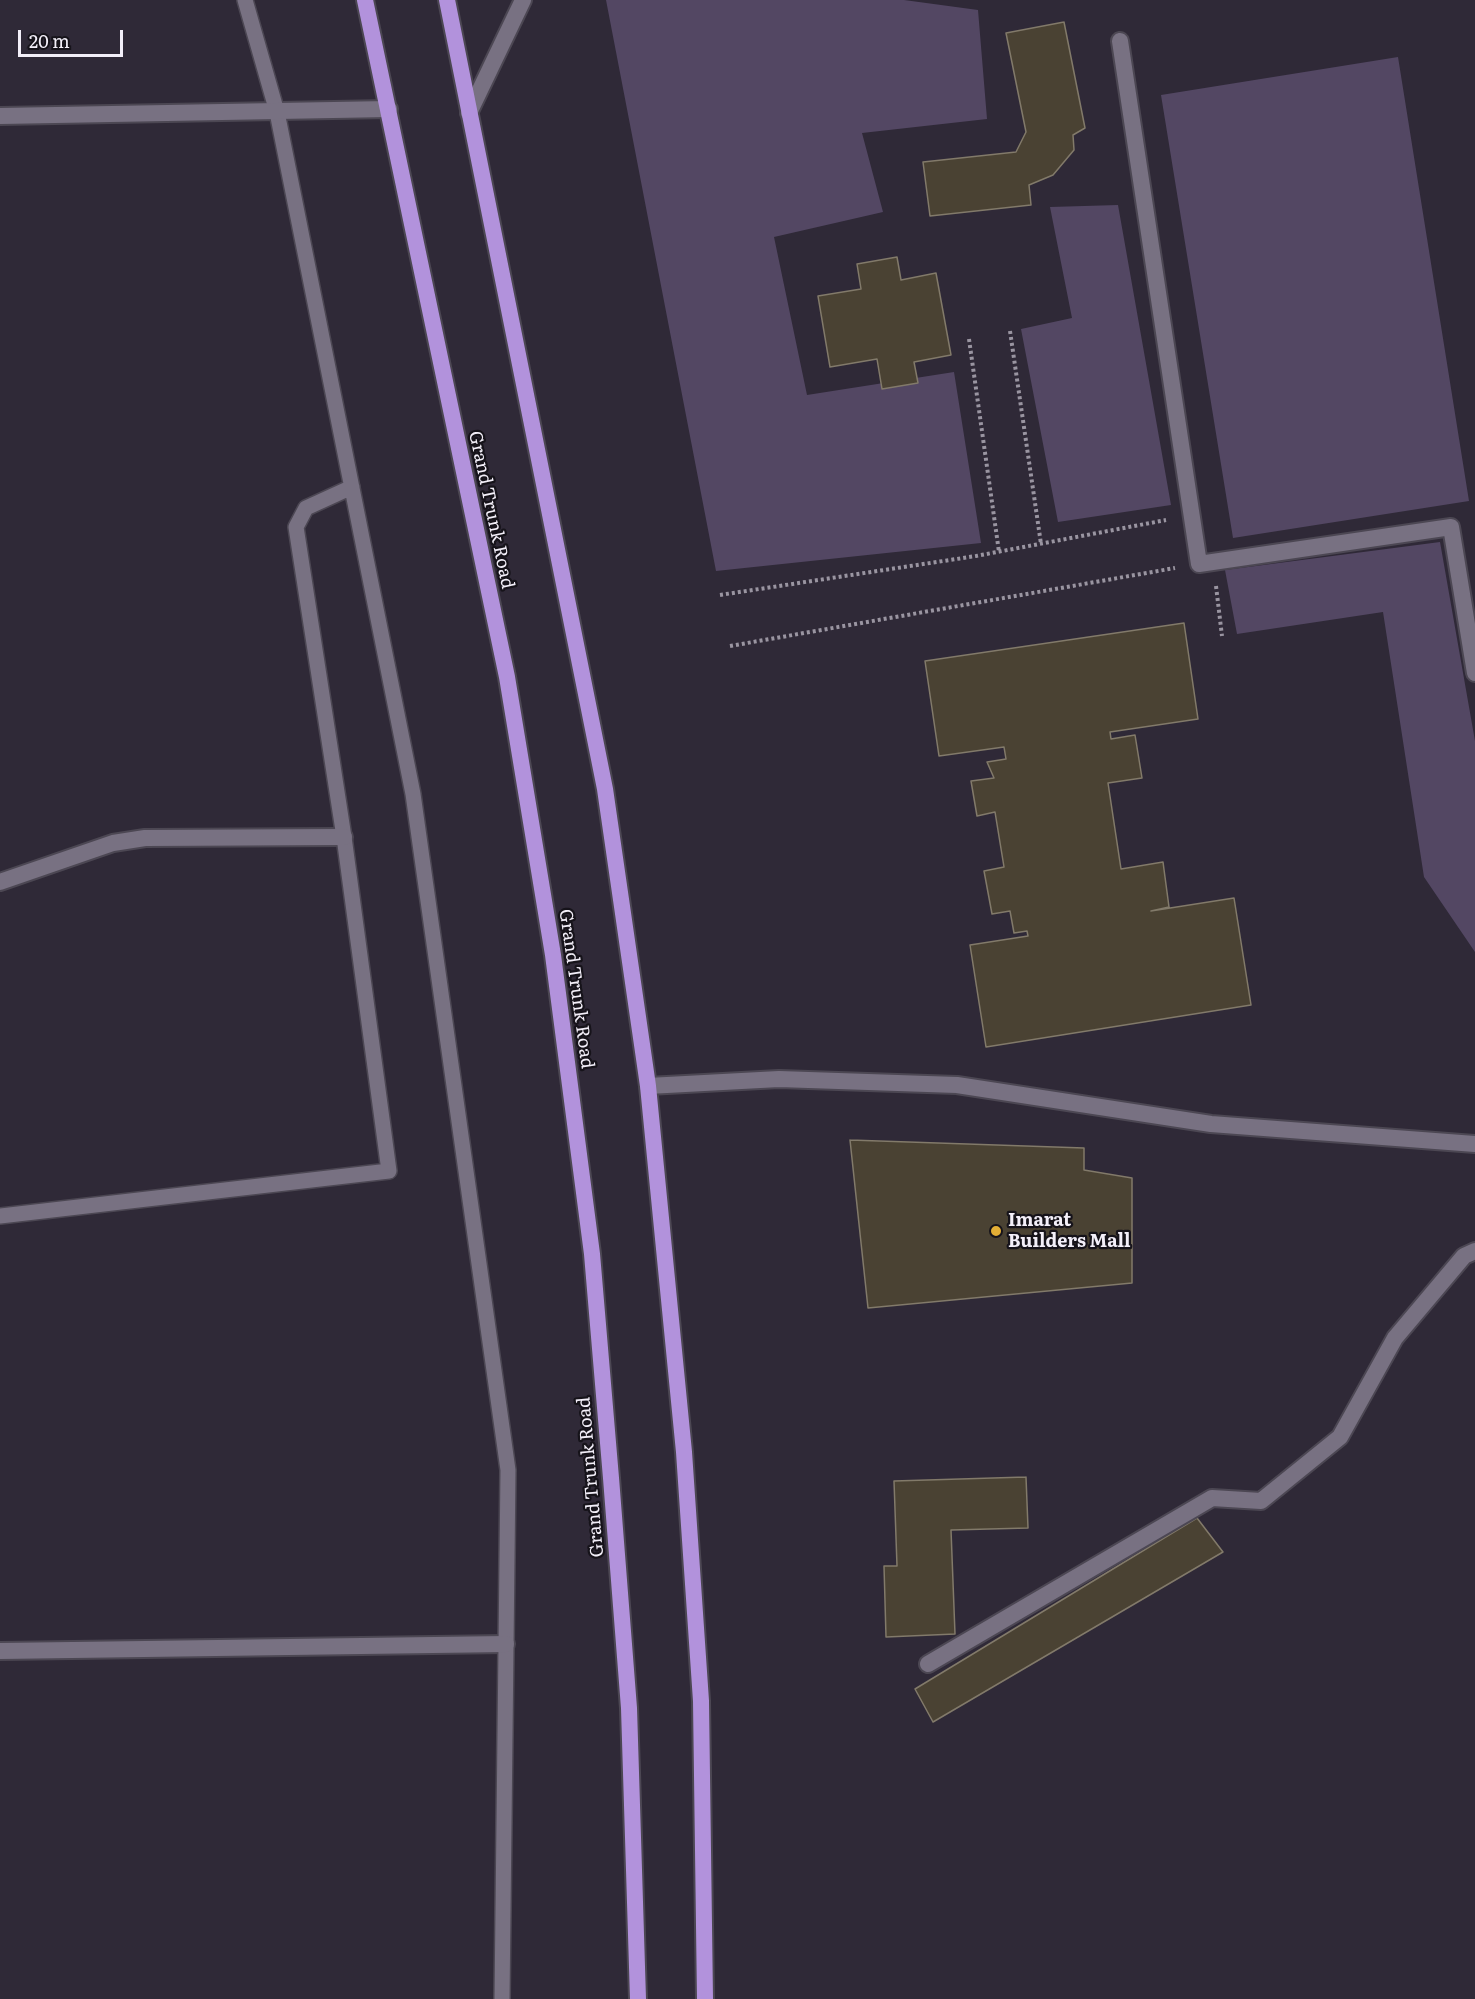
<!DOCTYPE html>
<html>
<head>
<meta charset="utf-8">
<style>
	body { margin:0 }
	#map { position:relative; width:1475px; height:1999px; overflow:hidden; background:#2f2937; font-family:Literata,serif }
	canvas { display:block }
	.scale { position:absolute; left:18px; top:30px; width:105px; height:27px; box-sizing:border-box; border:3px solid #f3eff9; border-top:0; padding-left:8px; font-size:18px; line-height:21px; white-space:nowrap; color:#f3eff9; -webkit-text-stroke:4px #16131a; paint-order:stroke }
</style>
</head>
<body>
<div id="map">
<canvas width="1475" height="1999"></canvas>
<div class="scale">20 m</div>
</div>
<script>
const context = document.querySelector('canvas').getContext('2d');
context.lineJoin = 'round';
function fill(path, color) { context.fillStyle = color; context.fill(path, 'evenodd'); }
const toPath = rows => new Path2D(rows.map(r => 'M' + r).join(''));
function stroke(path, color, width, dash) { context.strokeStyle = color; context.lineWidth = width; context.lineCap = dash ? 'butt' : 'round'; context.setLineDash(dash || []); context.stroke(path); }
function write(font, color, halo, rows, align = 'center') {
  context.font = font + ' Literata,serif'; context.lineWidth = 4.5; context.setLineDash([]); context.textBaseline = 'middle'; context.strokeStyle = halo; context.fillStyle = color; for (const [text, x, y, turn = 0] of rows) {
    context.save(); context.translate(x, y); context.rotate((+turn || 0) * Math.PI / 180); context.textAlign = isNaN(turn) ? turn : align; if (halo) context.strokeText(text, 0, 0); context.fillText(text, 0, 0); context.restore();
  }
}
const green = toPath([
	[606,0,904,0,978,10,987,119,862,133,883,212,774,237,807,395,954,372,981,543,716,571],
	[1398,57,1469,501,1233,538,1161,95],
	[1118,205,1171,505,1058,522,1021,329,1072,318,1050,207],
	[1440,542,1475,741,1475,952,1424,877,1383,612,1237,634,1225,570]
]);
const building = toPath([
	[1064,22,1085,128,1073,135,1074,150,1053,175,1029,185,1031,205,930,216,923,162,1016,152,1026,132,1006,33,1064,22],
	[897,257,901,280,936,273,951,355,914,362,918,383,882,389,877,359,830,367,818,296,861,289,857,264,897,257],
	[1184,623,1198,719,1110,732,1111,739,1135,735,1142,778,1108,783,1121,869,1163,862,1169,907,1151,911,1234,898,1251,1005,986,1047,970,945,1028,936,1027,931,1014,933,1010,911,992,914,984,871,1004,867,995,812,977,816,971,781,994,778,987,762,1006,759,1004,747,939,756,925,661,1184,623],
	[850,1140,1084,1148,1084,1170,1132,1178,1132,1283,868,1308,850,1140],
	[1026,1477,1028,1528,951,1530,955,1634,886,1637,884,1566,897,1566,894,1481,1026,1477],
	[1197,1518,1223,1552,933,1722,915,1689,1197,1518]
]);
const path = toPath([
	[1010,331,1041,544],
	[969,339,999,552],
	[1216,586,1222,636],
	[720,595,976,556,1166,520],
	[730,646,1175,568]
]);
const service = toPath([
	[245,0,277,112,413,794,508,1470,502,1999],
	[0,1216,389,1171,344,837,296,527,306,508,352,487]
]);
const minor = toPath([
	[1120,41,1199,564,1451,527,1475,673],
	[469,113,523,0],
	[0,116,389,109],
	[0,882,113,843,145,838,344,837],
	[648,1086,779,1079,957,1085,1211,1124,1475,1144],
	[0,1651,506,1644],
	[928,1664,1212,1498,1261,1501,1340,1437,1395,1338,1464,1256,1475,1251]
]);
const trunk = toPath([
	[365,0,507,677,553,955,592,1254,611,1478,629,1708,638,1999],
	[447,0,605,789,648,1086,684,1452,701,1701,705,1999]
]);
const markers = [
	[996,1231,6,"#e3ae35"]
];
const streetNames = [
	["Grand Trunk Road",491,510,78],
	["Grand Trunk Road",576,989,82],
	["Grand Trunk Road",591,1477,-95]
];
const poiNames = [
	["Imarat",1008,1221],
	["Builders Mall",1008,1242]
];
fill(green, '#534763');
fill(building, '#4a4233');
stroke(building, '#827a6a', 1.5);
stroke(service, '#4c4753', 18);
stroke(minor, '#4c4753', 20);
stroke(trunk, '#4c4753', 20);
stroke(path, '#9a95a1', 4, [3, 3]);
stroke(service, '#787182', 15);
stroke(minor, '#787182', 16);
stroke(trunk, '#b292dc', 16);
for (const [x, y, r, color] of markers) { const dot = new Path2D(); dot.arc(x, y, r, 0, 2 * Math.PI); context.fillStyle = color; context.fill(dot); stroke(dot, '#16131a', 2); }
write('18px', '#f3eff9', '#16131a', streetNames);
write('bold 18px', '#f3eff9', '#16131a', poiNames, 'left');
</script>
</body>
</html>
